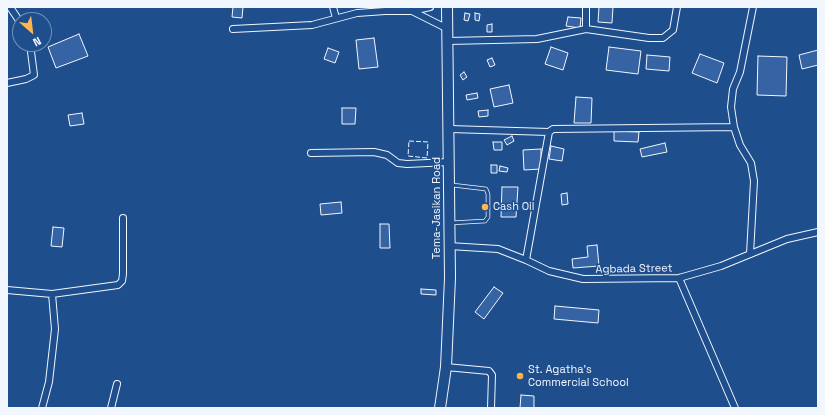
<!DOCTYPE html>
<html>
<head>
<meta charset="utf-8">
<style>
	body { margin:0 }
	#map { position:relative; width:825px; height:415px; overflow:hidden; background:#1f4e8c; font-family:"Space Grotesk",sans-serif }
	canvas { display:block }
	.frame { position:absolute; inset:0; border:8px solid #f2f6ff; pointer-events:none }
	.north { position:absolute; left:12px; top:12px; width:40px; height:40px; box-sizing:border-box; background:#1f4e8c; border:1px solid #7391ba; border-radius:50%; rotate:152deg; font-size:11px; font-weight:700; line-height:16px; text-align:center; color:#f2f6ff }
	.north::after { content:''; display:block; margin:auto; width:14px; height:18px; background:#ffb74d; clip-path:polygon(50% 0,100% 100%,50% 72%,0 100%) }
</style>
</head>
<body>
<div id="map">
<canvas width="825" height="415"></canvas>
<div class="frame"></div>
<div class="north">N</div>
</div>
<script>
const context = document.querySelector('canvas').getContext('2d');
context.lineJoin = 'round';
function fill(path, color) { context.fillStyle = color; context.fill(path, 'evenodd'); }
const toPath = rows => new Path2D(rows.map(r => 'M' + r).join(''));
function stroke(path, color, width, dash) { context.strokeStyle = color; context.lineWidth = width; context.lineCap = dash ? 'butt' : 'round'; context.setLineDash(dash || []); context.stroke(path); }
function write(font, color, halo, rows, align = 'center') {
  context.font = font + ' "Space Grotesk",sans-serif'; context.lineWidth = 3; context.setLineDash([]); context.textBaseline = 'middle'; context.strokeStyle = halo; context.fillStyle = color; for (const [text, x, y, turn = 0] of rows) {
    context.save(); context.translate(x, y); context.rotate((+turn || 0) * Math.PI / 180); context.textAlign = isNaN(turn) ? turn : align; if (halo) context.strokeText(text, 0, 0); context.fillText(text, 0, 0); context.restore();
  }
}
const building = toPath([
	[233,7,243,7,242,18,232,17,233,7],
	[599,7,613,7,612,23,598,22,599,7],
	[465,13,470,14,468,21,464,20,465,13],
	[475,13,480,14,479,21,475,20,475,13],
	[568,17,581,18,580,28,566,26,568,17],
	[492,24,492,32,487,32,487,25,492,24],
	[79,34,88,56,56,68,48,47,79,34],
	[374,38,378,67,359,69,356,40,374,38],
	[551,47,568,53,563,70,545,64,551,47],
	[609,47,641,51,638,74,606,70,609,47],
	[328,48,339,52,335,63,324,59,328,48],
	[818,50,818,65,802,69,799,55,818,50],
	[700,54,724,63,717,83,692,73,700,54],
	[647,55,670,57,669,71,646,69,647,55],
	[758,56,787,57,786,96,757,95,758,56],
	[492,58,495,65,490,67,487,60,492,58],
	[464,72,467,77,463,80,460,75,464,72],
	[509,85,513,103,494,107,490,89,509,85],
	[477,93,478,98,467,100,466,95,477,93],
	[576,97,592,98,591,123,574,123,576,97],
	[342,108,356,108,355,124,342,124,342,108],
	[488,110,488,116,479,117,478,111,488,110],
	[82,113,84,124,70,126,68,115,82,113],
	[614,131,639,132,638,142,614,141,614,131],
	[512,136,514,141,507,145,504,140,512,136],
	[493,142,502,142,502,150,494,150,493,142],
	[665,143,667,152,642,157,640,149,665,143],
	[551,146,564,149,562,161,549,159,551,146],
	[541,149,541,169,524,170,523,150,541,149],
	[491,165,497,165,497,173,491,173,491,165],
	[500,166,508,168,507,172,499,171,500,166],
	[502,187,518,187,516,217,501,217,502,187],
	[567,193,568,204,562,205,561,194,567,193],
	[341,202,342,213,321,215,320,204,341,202],
	[380,224,389,224,390,248,380,248,380,224],
	[53,227,64,228,62,247,51,246,53,227],
	[597,245,599,266,573,268,572,259,588,257,587,246,597,245],
	[494,287,503,293,484,319,475,312,494,287],
	[421,289,436,290,436,295,421,294,421,289],
	[555,306,599,310,598,323,554,319,555,306],
	[521,395,534,396,534,408,520,408,521,395]
]);
const service = toPath([
	[450,223,485,221,488,217,488,194,486,189,452,185]
]);
const minor = toPath([
	[10,7,20,22],
	[333,7,336,18],
	[586,7,586,29],
	[412,11,430,7],
	[233,29,312,25,357,13,385,11,412,11,448,29],
	[448,41,537,39,586,29,649,38,663,38,673,30,677,7],
	[7,83,26,79,34,75,30,44],
	[450,129,549,132],
	[311,153,374,152,387,155,398,163,407,164,449,162],
	[449,246,498,249,526,260,549,271,583,279,679,278,721,266,787,239,818,232],
	[750,254,754,181,751,163,740,145,734,127,731,107,733,89,740,72,753,7],
	[526,260,549,132,553,129,734,127],
	[679,278,735,408],
	[7,290,52,294,118,285,122,281,123,274,123,218],
	[446,367,489,371,492,375,491,408],
	[42,408,49,382,55,329,52,294],
	[111,408,117,384]
]);
const trunk = toPath([
	[440,408,446,367,450,278,447,7]
]);
const fence = toPath([
	[409,141,428,142,427,158,408,156,409,141]
]);
const markers = [
	[485,207,4,"#ffb74d"],
	[520,376,4,"#ffb74d"]
];
const poiNames = [
	["Cash Oil",493,207],
	["St. Agatha's",528,370],
	["Commercial School",528,383]
];
const streetNames = [
	["Tema-Jasikan Road",437,208,-90],
	["Agbada Street",634,269,-1]
];
fill(building, '#3563a3');
stroke(building, '#f2f6ff', 1);
stroke(service, '#f2f6ff', 4.5);
stroke(minor, '#f2f6ff', 8);
stroke(trunk, '#f2f6ff', 12);
stroke(service, '#1f4e8c', 3);
stroke(minor, '#1f4e8c', 6);
stroke(trunk, '#1f4e8c', 10);
stroke(fence, '#f2f6ff', 1, [5, 2]);
for (const [x, y, r, color] of markers) { const dot = new Path2D(); dot.arc(x, y, r, 0, 2 * Math.PI); context.fillStyle = color; context.fill(dot); stroke(dot, '#1f4e8c', 1.5); }
write('11px', '#f2f6ff', '#1f4e8c', poiNames, 'left');
write('11px', '#f2f6ff', '#1f4e8c', streetNames);
</script>
</body>
</html>
